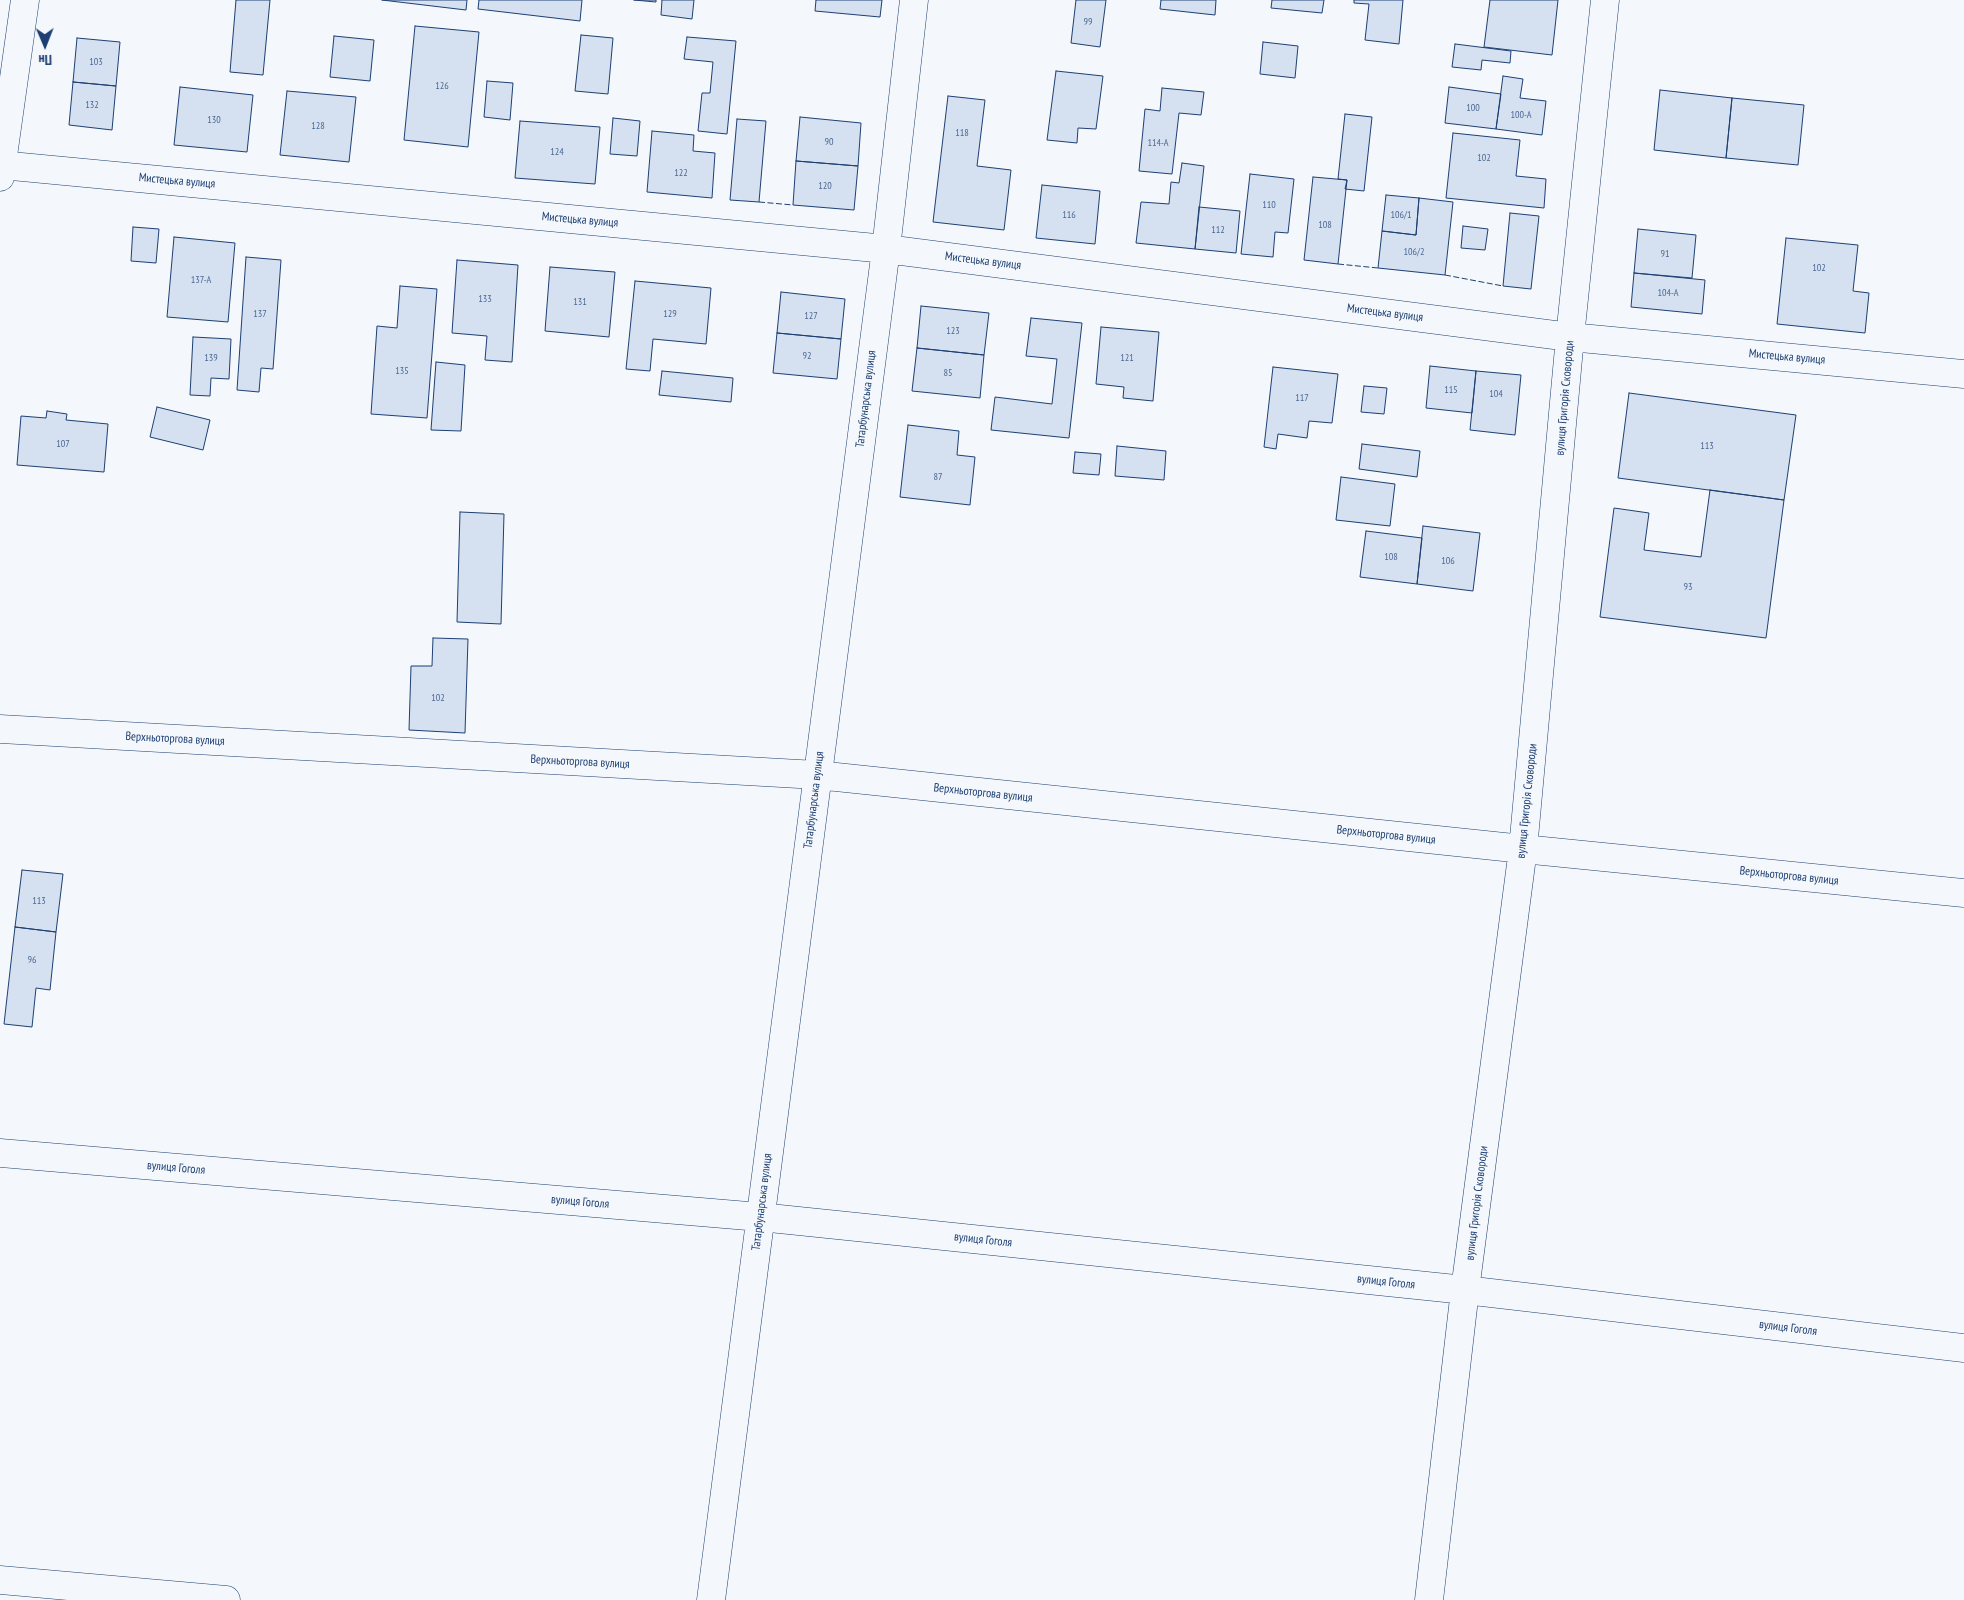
<!DOCTYPE html>
<html>
<head>
<meta charset="utf-8">
<style>
	body { margin:0 }
	#map { position:relative; width:1964px; height:1600px; overflow:hidden; background:#f4f7fb; font-family:"PT Sans Narrow",sans-serif }
	canvas { display:block }
	.north { position:absolute; left:20px; top:20px; width:50px; height:50px; -webkit-text-stroke:4px #f4f7fb; paint-order:stroke; rotate:179deg; font-size:14px; font-weight:700; line-height:20px; text-align:center; color:#1d3f73 }
	.north::after { content:''; display:block; margin:auto; width:18px; height:22px; background:#1d3f73; clip-path:polygon(50% 0,100% 100%,50% 72%,0 100%) }
</style>
</head>
<body>
<div id="map">
<canvas width="1964" height="1600"></canvas>
<div class="north">Пн</div>
</div>
<script>
const context = document.querySelector('canvas').getContext('2d');
context.lineJoin = 'round';
function fill(path, color) { context.fillStyle = color; context.fill(path, 'evenodd'); }
const toPath = rows => new Path2D(rows.map(r => 'M' + r).join(''));
function stroke(path, color, width, dash) { context.strokeStyle = color; context.lineWidth = width; context.lineCap = dash ? 'butt' : 'round'; context.setLineDash(dash || []); context.stroke(path); }
function write(font, color, halo, rows, align = 'center') {
  context.font = font + ' "PT Sans Narrow",sans-serif'; context.lineWidth = 4; context.setLineDash([]); context.textBaseline = 'middle'; context.strokeStyle = halo; context.fillStyle = color; for (const [text, x, y, turn = 0] of rows) {
    context.save(); context.translate(x, y); context.rotate((+turn || 0) * Math.PI / 180); context.textAlign = isNaN(turn) ? turn : align; if (halo) context.strokeText(text, 0, 0); context.fillText(text, 0, 0); context.restore();
  }
}
const building = toPath([
	[236,0,270,0,263,75,230,72,236,0],
	[382,0,467,0,466,10,382,0],
	[479,0,582,0,580,21,478,9,479,0],
	[634,0,656,0,656,2,634,0],
	[662,0,694,0,692,19,661,15,662,0],
	[816,0,882,0,880,17,815,11,816,0],
	[1076,0,1106,0,1100,47,1071,43,1076,0],
	[1161,0,1216,0,1215,15,1160,9,1161,0],
	[1272,0,1324,0,1322,13,1271,8,1272,0],
	[1354,0,1403,0,1399,44,1365,40,1369,4,1354,3,1354,0],
	[1490,0,1558,0,1552,55,1484,47,1490,0],
	[415,26,479,32,468,147,404,140,415,26],
	[581,35,613,38,608,94,575,91,581,35],
	[334,36,374,40,370,81,330,77,334,36],
	[687,37,736,41,727,134,698,131,702,93,710,93,713,62,684,59,687,37],
	[77,38,120,42,116,86,73,82,77,38],
	[1263,42,1298,46,1295,78,1260,74,1263,42],
	[1455,44,1511,51,1510,63,1482,60,1481,70,1452,67,1455,44],
	[1056,71,1103,76,1096,129,1078,128,1077,143,1047,140,1056,71],
	[1503,76,1523,79,1520,98,1546,101,1542,135,1496,129,1503,76],
	[487,81,513,83,510,120,484,117,487,81],
	[73,82,116,86,112,130,69,125,73,82],
	[180,87,253,95,247,152,174,145,180,87],
	[1449,87,1501,94,1496,129,1445,123,1449,87],
	[1162,88,1204,92,1201,115,1179,113,1172,174,1139,171,1145,109,1160,111,1162,88],
	[1660,90,1732,98,1726,158,1654,150,1660,90],
	[287,91,356,97,349,162,280,155,287,91],
	[948,96,985,100,977,166,1011,170,1004,230,933,222,948,96],
	[1732,98,1804,105,1798,165,1726,158,1732,98],
	[1345,114,1372,117,1364,191,1345,189,1347,180,1338,179,1345,114],
	[800,117,861,123,858,166,796,161,800,117],
	[613,118,640,121,637,156,610,154,613,118],
	[737,119,766,121,759,202,730,200,737,119],
	[520,121,600,127,595,184,515,178,520,121],
	[652,131,694,135,693,151,715,153,712,198,647,192,652,131],
	[1453,133,1520,140,1516,176,1546,179,1544,208,1446,198,1453,133],
	[796,161,858,166,854,210,793,205,796,161],
	[1182,163,1204,166,1195,249,1136,243,1141,202,1169,204,1171,182,1179,183,1182,163],
	[1250,174,1294,179,1288,233,1275,232,1273,257,1241,254,1250,174],
	[1313,177,1347,180,1338,264,1304,260,1313,177],
	[1042,185,1100,191,1095,244,1036,238,1042,185],
	[1386,195,1419,198,1416,235,1382,231,1386,195],
	[1419,198,1453,202,1445,275,1378,268,1382,231,1416,235,1419,198],
	[1199,207,1240,211,1236,253,1195,249,1199,207],
	[1510,213,1539,216,1531,289,1503,286,1510,213],
	[1463,226,1488,229,1485,250,1461,248,1463,226],
	[133,227,159,229,156,263,131,261,133,227],
	[1638,229,1696,235,1692,278,1634,273,1638,229],
	[174,237,235,243,228,322,167,317,174,237],
	[1786,238,1858,245,1853,291,1869,293,1865,333,1777,324,1786,238],
	[246,257,281,260,273,369,261,368,259,392,237,390,246,257],
	[457,260,518,265,512,362,485,360,487,336,452,333,457,260],
	[550,267,615,272,609,337,545,331,550,267],
	[1634,273,1705,280,1702,314,1631,307,1634,273],
	[635,281,711,288,706,344,653,339,650,371,626,369,635,281],
	[400,286,437,289,427,418,371,414,377,326,397,328,400,286],
	[781,292,845,299,841,339,777,333,781,292],
	[921,306,989,313,984,355,917,348,921,306],
	[1031,318,1082,323,1069,438,991,430,995,397,1052,404,1057,359,1026,356,1031,318],
	[1101,327,1159,332,1153,401,1123,398,1124,387,1096,384,1101,327],
	[777,333,841,339,837,379,773,373,777,333],
	[193,337,231,339,229,379,211,378,210,396,190,395,193,337],
	[917,348,984,355,980,398,912,391,917,348],
	[436,362,465,365,461,431,431,430,436,362],
	[1430,366,1476,371,1472,413,1426,408,1430,366],
	[1273,367,1338,374,1332,423,1309,421,1307,438,1278,434,1276,449,1264,447,1273,367],
	[662,371,733,378,731,402,659,395,662,371],
	[1476,371,1521,375,1515,435,1470,430,1476,371],
	[1364,386,1387,388,1384,414,1361,412,1364,386],
	[1629,393,1796,415,1784,500,1618,478,1629,393],
	[157,407,210,420,203,450,150,437,157,407],
	[47,411,67,414,66,420,108,424,104,472,17,465,21,416,46,418,47,411],
	[908,425,959,431,957,455,975,457,970,505,900,497,908,425],
	[1362,444,1420,451,1417,477,1359,469,1362,444],
	[1117,446,1166,451,1164,480,1115,476,1117,446],
	[1075,452,1101,454,1099,475,1073,473,1075,452],
	[1341,477,1395,484,1390,526,1336,520,1341,477],
	[1710,490,1784,500,1766,638,1600,617,1614,508,1649,513,1644,550,1701,557,1710,490],
	[460,512,504,514,501,624,457,622,460,512],
	[1423,526,1480,533,1473,591,1417,584,1423,526],
	[1366,531,1422,538,1417,584,1360,577,1366,531],
	[433,638,468,639,465,733,409,730,411,666,432,666,433,638],
	[22,870,63,874,56,932,15,927,22,870],
	[15,927,56,932,50,990,36,988,32,1027,4,1024,15,927]
]);
const minor = toPath([
	[0,165,886,249,1570,337,1964,374],
	[0,729,817,775,1523,849,1964,893],
	[0,1153,760,1217,1465,1290,1964,1348],
	[0,1580,226,1600],
	[711,1600,886,249,914,0],
	[1429,1600,1465,1290,1523,849,1570,337,1605,0]
]);
const major = toPath([
	[0,177,25,0]
]);
const fence = toPath([
	[759,202,793,205],
	[1338,264,1378,268],
	[1445,275,1503,286]
]);
const numberNames = [
	["99",1088,22],
	["103",96,62],
	["126",442,86],
	["132",92,105],
	["100",1473,108],
	["100-А",1521,115],
	["130",214,120],
	["128",318,126],
	["118",962,133],
	["90",829,142],
	["114-А",1158,143],
	["124",557,152],
	["102",1484,158],
	["122",681,173],
	["120",825,186],
	["110",1269,205],
	["116",1069,215],
	["106/1",1401,215],
	["108",1325,225],
	["112",1218,230],
	["106/2",1414,252],
	["91",1665,254],
	["102",1819,268],
	["137-А",201,280],
	["104-А",1668,293],
	["133",485,299],
	["131",580,302],
	["137",260,314],
	["129",670,314],
	["127",811,316],
	["123",953,331],
	["92",807,356],
	["139",211,358],
	["121",1127,358],
	["135",402,371],
	["85",948,373],
	["115",1451,390],
	["104",1496,394],
	["117",1302,398],
	["107",63,444],
	["113",1707,446],
	["87",938,477],
	["108",1391,557],
	["106",1448,561],
	["93",1688,587],
	["102",438,698],
	["113",39,901],
	["96",32,960]
];
const streetNames = [
	["Мистецька вулиця",177,181,5],
	["Мистецька вулиця",580,220,5],
	["Мистецька вулиця",983,261,7],
	["Мистецька вулиця",1385,313,7],
	["Мистецька вулиця",1787,357,5],
	["вулиця Григорія Сковороди",1565,398,-85],
	["Татарбунарська вулиця",866,399,-83],
	["Верхньоторгова вулиця",175,739,3],
	["Верхньоторгова вулиця",580,762,3],
	["Верхньоторгова вулиця",983,793,6],
	["Татарбунарська вулиця",814,800,-83],
	["вулиця Григорія Сковороди",1527,801,-84],
	["Верхньоторгова вулиця",1386,835,6],
	["Верхньоторгова вулиця",1789,876,6],
	["вулиця Гоголя",176,1168,5],
	["вулиця Гоголя",580,1202,5],
	["Татарбунарська вулиця",762,1202,-83],
	["вулиця Григорія Сковороди",1477,1203,-83],
	["вулиця Гоголя",983,1240,6],
	["вулиця Гоголя",1386,1282,6],
	["вулиця Гоголя",1788,1328,7]
];
fill(building, '#d5e0f0');
stroke(building, '#1d3f73', 1);
stroke(minor, '#1d3f73', 29);
stroke(major, '#1d3f73', 29);
stroke(minor, '#f4f7fb', 28);
stroke(major, '#f4f7fb', 28);
stroke(fence, '#1d3f73', 1, [6, 2.5]);
write('10px', '#4b6792', null, numberNames);
write('12px', '#1d3f73', '#f4f7fb', streetNames);
</script>
</body>
</html>
